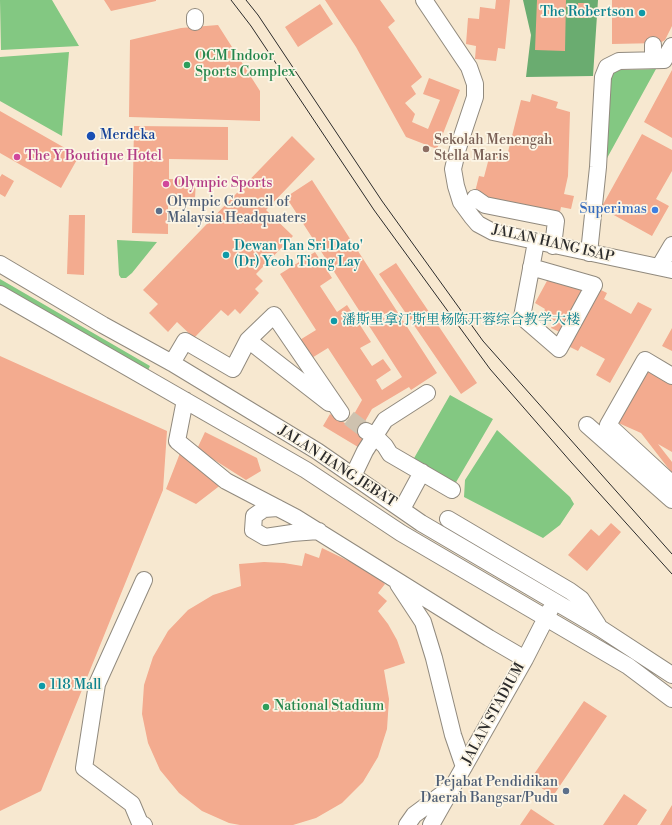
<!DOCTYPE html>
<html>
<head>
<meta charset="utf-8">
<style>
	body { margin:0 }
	canvas { display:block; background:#f7e8d0 }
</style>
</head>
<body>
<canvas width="672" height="825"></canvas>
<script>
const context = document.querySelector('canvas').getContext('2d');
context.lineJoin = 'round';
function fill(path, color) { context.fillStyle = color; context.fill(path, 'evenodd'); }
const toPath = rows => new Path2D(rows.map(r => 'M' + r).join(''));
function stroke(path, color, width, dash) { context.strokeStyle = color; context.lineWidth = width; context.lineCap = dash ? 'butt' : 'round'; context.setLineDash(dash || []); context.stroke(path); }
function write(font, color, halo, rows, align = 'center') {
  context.font = font + ' "Libre Bodoni","Noto Serif SC",serif'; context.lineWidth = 3.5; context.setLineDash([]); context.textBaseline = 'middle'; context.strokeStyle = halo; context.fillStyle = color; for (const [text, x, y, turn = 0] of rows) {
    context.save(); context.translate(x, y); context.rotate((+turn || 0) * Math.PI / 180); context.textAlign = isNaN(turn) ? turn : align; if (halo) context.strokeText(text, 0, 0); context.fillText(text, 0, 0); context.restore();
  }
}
const green = toPath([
	[0,0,52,0,79,46,1,50],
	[69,52,62,136,0,101,0,57],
	[656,69,606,160,610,80,613,73,620,70],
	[117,240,157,242,132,273,126,278,121,278,119,275],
	[0,279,150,366,147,372,0,286],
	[450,395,493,419,455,484,413,460],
	[497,430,570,497,574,504,560,525,543,538,464,497,465,480]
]);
const forest = toPath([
	[523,0,598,0,593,76,526,77,531,35]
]);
const building = toPath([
	[104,0,156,0,156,1,111,11],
	[325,0,380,0,395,21,388,27,422,77,411,86,416,94,405,103,415,114,412,122,428,129,440,100,423,94,429,78,460,90,437,149,406,137,356,47],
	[496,0,510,0,505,49,498,48,496,61,475,59,476,46,466,44,468,18,479,19,480,7,495,9],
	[537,0,566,0,565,51,535,50],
	[612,0,672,0,672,26,665,40,660,43,612,44],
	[578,3,588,3,588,18,578,18],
	[320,4,333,24,298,47,285,27],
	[218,25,260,91,260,121,129,117,130,40,181,28],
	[672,70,672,138,644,122],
	[532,94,558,102,556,108,570,112,568,176,564,194,574,196,571,209,561,207,560,212,480,196,475,192,479,176,484,177,489,158,492,159,493,154,507,156,521,100,530,102],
	[0,111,79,156,61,188,0,153],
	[134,126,228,127,228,160,169,159,169,179,196,180,195,198,168,198,168,234,132,233],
	[642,134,672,150,672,171,656,199,669,206,652,236,601,208],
	[292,136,315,159,266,210,293,236,256,274,263,281,255,289,259,293,240,314,235,309,228,316,221,310,194,338,177,322,168,332,149,313,158,304,143,290],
	[2,174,14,181,5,197,0,194,0,177],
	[312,180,437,373,411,390,409,387,372,409,359,432,365,435,358,447,323,426,330,414,348,425,362,400,328,348,302,364,290,346,316,330,280,274,315,252,332,278,320,286,337,312,347,305,371,342,360,348,372,366,383,359,391,370,376,380,382,390,402,377,286,197],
	[69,215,85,215,84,275,67,274],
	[396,263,477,383,461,394,379,274],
	[548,279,558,284,560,280,574,288,577,283,597,288,607,293,604,299,631,314,638,302,652,309,610,383,596,375,605,359,581,346,578,351,564,344,564,334,551,328,555,321,542,314,545,309,535,303],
	[672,328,672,351,662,346],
	[0,356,167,431,163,490,41,791,0,811],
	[648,366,672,381,672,452,658,444,672,462,672,473,641,433,614,421],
	[205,432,257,458,261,471,246,480,197,449],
	[182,448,222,484,196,504,166,489],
	[611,523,621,532,587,571,568,555,591,529,599,536],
	[322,548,353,563,374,575,385,584,378,593,387,601,378,611,388,624,397,640,405,663,384,670,389,699,387,729,378,757,363,782,342,803,316,818,293,825,240,825,229,823,202,811,179,793,160,770,148,743,142,714,144,685,153,657,168,631,188,610,213,595,241,586,239,564,264,562,284,563,302,566,305,553,319,558],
	[584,701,607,716,553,796,530,780],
	[624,794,647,810,637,825,603,825],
	[672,805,672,825,660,825],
	[531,809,555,825,520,825]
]);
const minorTunnel = toPath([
	[349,418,366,431]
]);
const minor = toPath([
	[424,0,469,67,475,84,475,97,458,148,453,169,456,186,461,202,472,217,478,224,493,232,672,270],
	[195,22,195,17],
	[653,60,653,45],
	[475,198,485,205,555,219,556,221,553,246],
	[589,253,598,167,603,77,607,67,619,61,664,60,672,46],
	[0,264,103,325,172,363,317,451,421,523,600,628,672,675],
	[531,267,594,285,559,349,522,317,536,242],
	[659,267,672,245],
	[0,294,306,470,401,533,628,666,672,699],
	[248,340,329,403],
	[172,363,185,341,233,369,248,340,274,315,341,413],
	[672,376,645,360,608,425,672,484],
	[185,400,177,441,226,481,295,517,489,638,525,659],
	[587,425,672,500],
	[366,431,375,436,385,446,390,454,452,490],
	[353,476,365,451,385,420,427,393],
	[278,508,264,509,254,516,253,530,265,537,292,533,319,531],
	[402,509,422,472],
	[448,519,570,591,581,599,598,625],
	[398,584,423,622,434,658,453,735,464,767],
	[144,825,140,823,132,804,84,768,97,684,144,580],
	[407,825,414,815,449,789],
	[431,825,525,659,550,610]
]);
const tram = toPath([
	[231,0,251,26,374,210,490,369,571,462,672,574],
	[246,0,258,15,382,201,483,341,672,554]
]);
const markers = [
	[642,13,4,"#0f9aa8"],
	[187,65,4,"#2e9e5b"],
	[91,136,5,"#1a4fb4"],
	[426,149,4,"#8d6e63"],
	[17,157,4,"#d1479c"],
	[166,184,4,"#d1479c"],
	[655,210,4,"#3f7fe0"],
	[159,211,4,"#5c6f8a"],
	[226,255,4,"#0f9aa8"],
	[334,321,4,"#0f9aa8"],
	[42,686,4,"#0f9aa8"],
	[266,707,4,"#2e9e5b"],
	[566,791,4,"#5c6f8a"]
];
const cultureNames = [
	["The Robertson",634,13,"right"],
	["Dewan Tan Sri Dato'",234,247],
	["(Dr) Yeoh Tiong Lay",234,263],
	["潘斯里拿汀斯里杨陈开蓉综合教学大楼",342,321],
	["118 Mall",50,686]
];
const leisureNames = [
	["OCM Indoor",195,57],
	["Sports Complex",195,73],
	["National Stadium",274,707]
];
const transitNames = [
	["Merdeka",100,136]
];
const educationNames = [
	["Sekolah Menengah",434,141],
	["Stella Maris",434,157]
];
const hotelNames = [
	["The Y Boutique Hotel",25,157],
	["Olympic Sports",174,184]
];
const serviceNames = [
	["Olympic Council of",167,203],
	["Malaysia Headquaters",167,219],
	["Pejabat Pendidikan",558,783,"right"],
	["Daerah Bangsar/Pudu",558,799,"right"]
];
const shopNames = [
	["Superimas",647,210]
];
const streetNames = [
	["JALAN HANG ISAP",553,244,13],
	["JALAN HANG JEBAT",337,467,33],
	["JALAN STADIUM",494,714,-61]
];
fill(green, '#83c882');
fill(forest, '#6aac70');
fill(building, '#f3ab8f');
stroke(minorTunnel, '#cec2af', 16, [16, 8]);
stroke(minor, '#918a7e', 18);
stroke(minor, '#fff', 16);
stroke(tram, '#2b2b2b', 1);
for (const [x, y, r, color] of markers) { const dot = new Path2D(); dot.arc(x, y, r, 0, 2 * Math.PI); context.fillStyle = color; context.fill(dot); stroke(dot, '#fcf5e5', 1.5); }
write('14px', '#0d838f', '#fcf5e5', cultureNames, 'left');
write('14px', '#27864d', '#fcf5e5', leisureNames, 'left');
write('14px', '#164399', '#fcf5e5', transitNames, 'left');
write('14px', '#785e54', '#fcf5e5', educationNames, 'left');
write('14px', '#b23c85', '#fcf5e5', hotelNames, 'left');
write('14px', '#4e5e75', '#fcf5e5', serviceNames, 'left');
write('14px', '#366cbe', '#fcf5e5', shopNames, 'right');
write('14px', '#2b2b2b', '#fcf5e5', streetNames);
</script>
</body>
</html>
